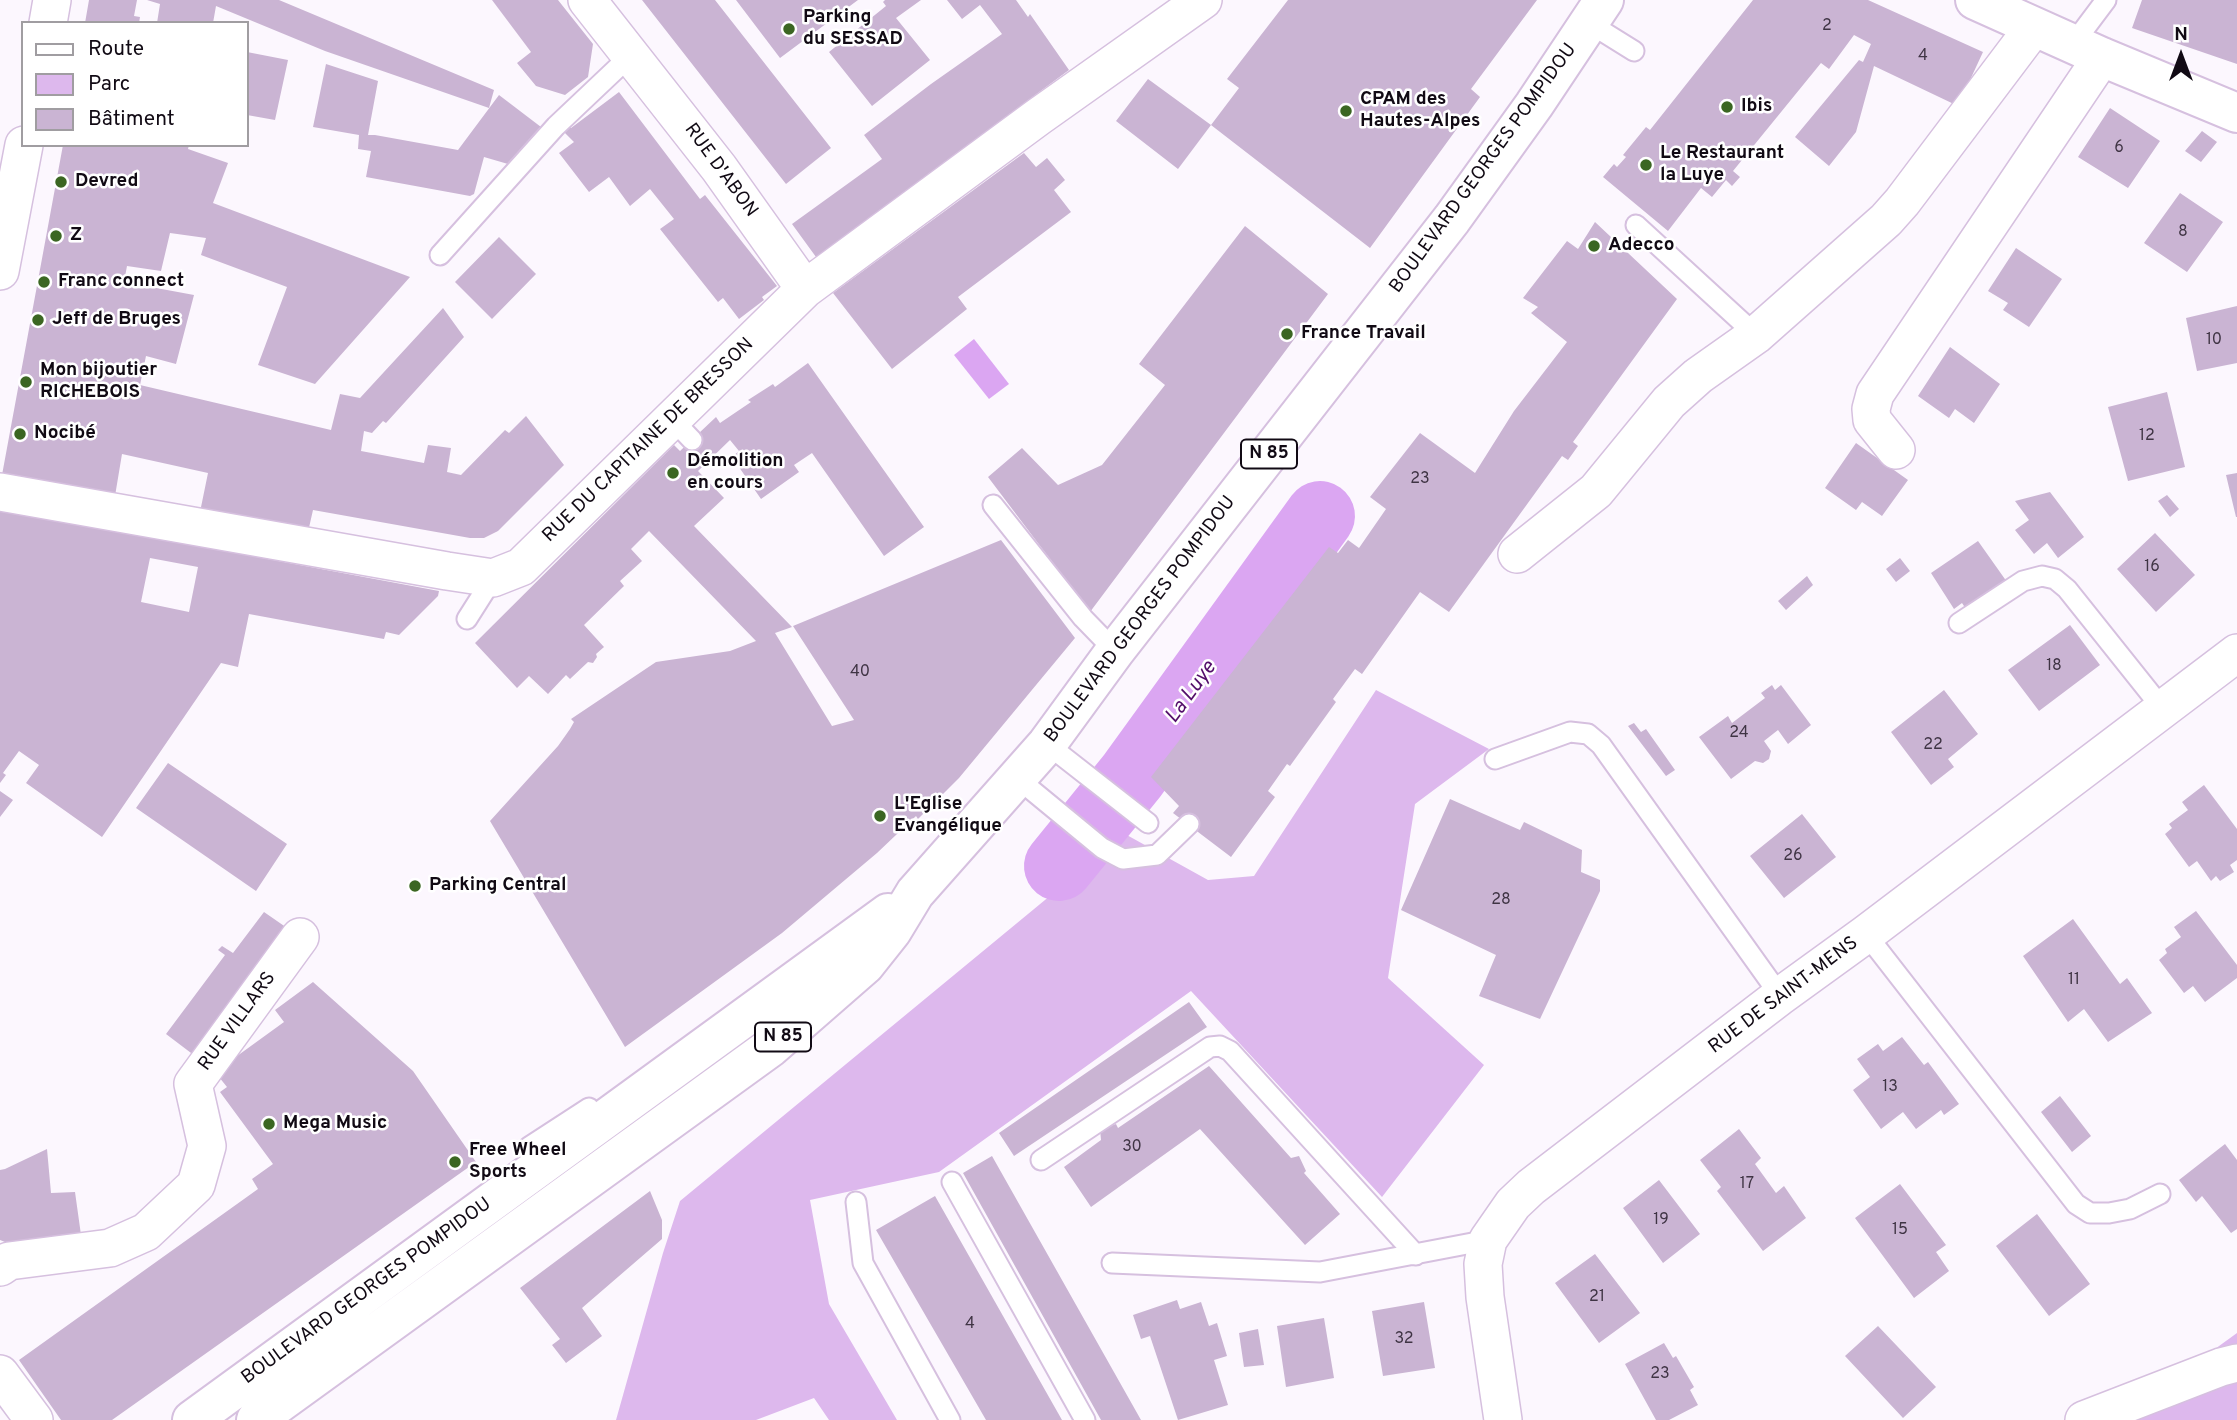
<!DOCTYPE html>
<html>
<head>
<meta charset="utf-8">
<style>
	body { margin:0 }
	#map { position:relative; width:2237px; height:1420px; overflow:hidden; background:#fcf7fe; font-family:Overpass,sans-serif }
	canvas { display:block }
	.legend { position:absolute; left:21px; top:21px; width:228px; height:126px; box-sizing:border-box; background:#fff; border:2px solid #a09da1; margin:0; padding:9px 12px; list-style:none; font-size:21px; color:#110a14 }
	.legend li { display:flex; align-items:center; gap:14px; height:35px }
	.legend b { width:35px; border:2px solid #a09da1 }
	.north { position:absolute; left:2146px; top:21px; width:70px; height:70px; -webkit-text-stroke:5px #fff; paint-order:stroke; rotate:0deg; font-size:19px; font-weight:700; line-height:28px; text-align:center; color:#110a14 }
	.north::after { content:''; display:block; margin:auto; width:24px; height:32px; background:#110a14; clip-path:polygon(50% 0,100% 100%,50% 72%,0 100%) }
</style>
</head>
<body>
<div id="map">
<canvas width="2237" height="1420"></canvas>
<ul class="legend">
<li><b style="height:9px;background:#fff"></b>Route</li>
<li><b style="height:19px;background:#ddb8ed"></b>Parc</li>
<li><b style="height:19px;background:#cab4d3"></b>Bâtiment</li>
</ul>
<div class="north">N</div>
</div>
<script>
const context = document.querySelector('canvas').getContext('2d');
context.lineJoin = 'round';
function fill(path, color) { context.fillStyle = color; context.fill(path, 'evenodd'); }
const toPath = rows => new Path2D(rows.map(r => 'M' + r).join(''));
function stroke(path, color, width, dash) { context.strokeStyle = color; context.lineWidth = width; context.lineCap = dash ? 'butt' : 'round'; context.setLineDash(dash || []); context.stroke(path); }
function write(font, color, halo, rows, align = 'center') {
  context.font = font + ' Overpass,sans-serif'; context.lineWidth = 5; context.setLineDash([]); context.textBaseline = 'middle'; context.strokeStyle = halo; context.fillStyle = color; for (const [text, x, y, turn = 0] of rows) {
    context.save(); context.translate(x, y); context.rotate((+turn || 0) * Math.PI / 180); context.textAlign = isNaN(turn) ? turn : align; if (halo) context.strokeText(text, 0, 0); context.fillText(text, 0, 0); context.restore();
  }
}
const green = toPath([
	[1376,690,1489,749,1415,804,1388,978,1484,1065,1382,1197,1191,991,939,1172,810,1200,829,1304,897,1420,829,1420,814,1398,756,1420,616,1420,663,1253,680,1201,1125,834,1208,880,1254,876],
	[2237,1333,2237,1420,2117,1420]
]);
const water = toPath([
	[974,339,1009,384,989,399,954,355]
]);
const river = toPath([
	[1059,866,1132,776,1320,516]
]);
const building = toPath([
	[89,0,137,0,134,16,140,17,139,23,85,23],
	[147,0,279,0,494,90,489,108,325,51,216,6,213,23,157,23,160,4],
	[492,0,558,0,593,44,588,77,565,95,536,86,517,63,531,52],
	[642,0,715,0,831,148,786,184],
	[736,0,858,0,780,58],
	[885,0,921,0,896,18,930,60,872,106,829,52,886,6,883,2],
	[947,0,1016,0,1028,17,1030,14,1069,70,816,257,792,224,882,159,864,135,931,84,1002,34,980,5,962,19],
	[1288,0,1537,0,1471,89,1480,97,1370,248,1211,125,1239,88,1227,79],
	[1753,0,1868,0,1983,52,1958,106,1874,66,1856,132,1829,166,1795,137,1859,60,1863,62,1871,44,1854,35,1829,69,1821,63,1733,171,1740,177,1732,186,1726,180,1712,197,1701,188,1668,231,1603,177,1614,164,1617,167,1626,157,1623,155,1646,127,1650,130],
	[2142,0,2237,0,2237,64,2132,28],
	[247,52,288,60,275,120,247,115],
	[326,64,378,81,368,135,375,135,458,150,499,95,541,127,508,164,484,157,474,194,470,196,366,177,371,151,358,149,359,135,313,127],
	[1148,79,1211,125,1178,169,1116,121],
	[619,92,700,199,705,195,777,286,762,297,764,300,739,319,723,298,718,302,660,229,674,219,650,189,630,206,609,177,589,192,559,153,574,142,561,129,567,123,571,128],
	[2110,108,2160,141,2128,188,2078,157],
	[2202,131,2217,142,2201,162,2185,151],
	[63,145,189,145,188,149,228,163,213,203,410,277,315,384,258,365,287,287,201,255,206,238,170,233,161,271,127,266,124,282,194,295,176,364,146,356,140,385,331,430,340,394,360,398,443,308,464,337,386,423,383,421,372,433,364,431,361,451,424,463,428,445,451,448,447,472,461,475,505,430,509,433,526,416,564,465,498,531,484,538,470,538,313,510,308,532,200,512,208,473,122,454,115,496,2,475],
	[1024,153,1036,167,1047,158,1065,180,1054,190,1071,212,958,297,967,309,892,369,833,293],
	[2180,193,2223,222,2187,272,2144,243],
	[1595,222,1677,299,1573,442,1578,446,1568,460,1562,456,1449,612,1420,592,1362,674,1355,669,1333,699,1336,702,1290,766,1287,764,1268,791,1275,797,1231,857,1173,813,1179,806,1151,777,1329,547,1338,553,1348,540,1359,548,1386,509,1370,497,1420,433,1475,473,1514,411,1567,342,1531,313,1538,307,1523,298,1567,241,1578,249],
	[1245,226,1328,294,1090,612,988,477,1022,448,1058,485,1102,465,1165,385,1139,364],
	[499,237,536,274,492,319,455,282],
	[2016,248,2062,279,2029,327,2003,310,2008,303,1988,291],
	[2237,306,2237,363,2197,371,2186,318],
	[1950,347,2000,384,1974,423,1955,409,1949,418,1918,396],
	[808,363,924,527,884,556,812,453,794,465,799,472,761,499,732,457,739,451,730,440,698,471,724,498,694,526,792,627,775,633,832,726,854,720,793,626,1001,540,1075,638,959,778,918,819,916,816,877,853,782,933,625,1047,490,821,558,746,570,729,574,722,571,719,656,662,730,651,756,641,649,531,631,549,642,561,620,581,624,586,584,625,604,647,596,654,597,657,593,663,588,662,570,679,566,675,548,694,529,676,517,688,475,643,674,445,680,451,716,417,720,423,751,402,748,400,773,384,775,387],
	[2167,392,2185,467,2128,481,2108,407],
	[1856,443,1908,480,1882,516,1862,502,1856,510,1825,488],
	[2237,473,2237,517,2236,517,2226,475],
	[2050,492,2084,537,2058,558,2047,543,2034,554,2015,530,2029,520,2015,501],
	[2167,495,2179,509,2170,517,2158,501],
	[0,509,439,591,438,596,399,635,386,632,384,639,249,614,238,667,221,663,102,837,26,783,39,765,19,751,3,773,6,775,0,783],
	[150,558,198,567,189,612,141,602],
	[2155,533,2195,575,2156,612,2117,569],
	[1978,541,2007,582,1966,609,1962,603,1954,609,1931,573],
	[1900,558,1910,571,1896,582,1886,569],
	[1807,576,1813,585,1786,610,1778,601],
	[2070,625,2100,665,2039,711,2008,670],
	[1772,685,1775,690,1781,685,1811,725,1788,744,1778,730,1764,741,1771,751,1769,759,1763,763,1755,761,1731,779,1699,737,1728,716,1732,723,1765,698,1761,693],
	[1944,690,1978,734,1948,759,1954,767,1931,785,1891,732],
	[1634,723,1641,732,1646,729,1675,770,1666,776,1628,726],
	[168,763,287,844,256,891,136,808],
	[2204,785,2237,829,2237,860,2230,865,2234,872,2220,881,2216,876,2211,881,2197,861,2189,867,2165,834,2172,828,2169,824,2188,810,2182,802],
	[0,791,13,800,0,817],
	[1450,799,1520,830,1524,822,1582,850,1581,872,1600,880,1600,891,1540,1019,1479,996,1496,955,1401,910],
	[1802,814,1836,857,1784,898,1750,856],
	[2196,911,2237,965,2237,978,2205,1002,2193,986,2184,993,2159,960,2167,953,2165,949,2181,937,2174,927],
	[264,912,290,930,195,1056,166,1034,225,955,218,950,222,946,233,953],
	[2073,919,2120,984,2127,978,2152,1013,2108,1042,2084,1009,2068,1022,2023,956],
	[313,982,413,1071,476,1162,112,1420,61,1420,19,1360,258,1189,252,1179,273,1164,220,1092,227,1087,215,1072,284,1022,275,1010],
	[1189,1002,1207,1027,1014,1156,999,1133],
	[1902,1037,1924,1065,1928,1062,1959,1104,1944,1115,1941,1110,1916,1129,1903,1112,1881,1129,1853,1090,1870,1077,1857,1059,1878,1044,1883,1051],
	[1209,1066,1291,1158,1299,1156,1306,1171,1304,1173,1340,1214,1305,1245,1200,1129,1091,1207,1064,1167,1101,1140,1100,1129,1116,1124,1118,1128],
	[2060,1096,2091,1136,2072,1152,2041,1112],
	[1739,1129,1761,1158,1755,1164,1776,1193,1784,1186,1806,1218,1763,1251,1717,1191,1721,1187,1700,1160],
	[2225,1144,2237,1160,2237,1229,2231,1233,2202,1196,2196,1202,2179,1180],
	[47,1149,51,1193,75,1192,81,1235,54,1242,5,1242,0,1240,0,1170,5,1169],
	[992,1156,1141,1420,1101,1420,963,1173],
	[1659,1180,1700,1234,1663,1263,1623,1208],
	[1900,1184,1946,1245,1936,1252,1949,1271,1914,1298,1855,1218],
	[650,1191,662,1220,662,1239,582,1308,602,1336,566,1363,552,1345,560,1339,520,1288],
	[935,1196,1062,1420,986,1420,876,1230],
	[2037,1214,2090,1284,2049,1316,1996,1246],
	[1595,1254,1640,1313,1599,1343,1555,1283],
	[1177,1300,1180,1309,1201,1302,1209,1326,1217,1323,1227,1356,1214,1360,1228,1405,1178,1420,1150,1336,1141,1339,1133,1315],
	[1424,1302,1435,1368,1383,1376,1372,1311],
	[1324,1318,1334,1378,1286,1387,1277,1326],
	[1878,1326,1936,1387,1903,1418,1845,1356],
	[1258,1329,1264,1365,1244,1367,1239,1333],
	[1664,1343,1673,1358,1676,1356,1694,1387,1690,1390,1698,1405,1669,1420,1656,1420,1625,1364]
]);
const service = toPath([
	[1589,23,1634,51],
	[2073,44,2106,0],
	[1636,225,1756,335],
	[440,255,556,126,631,55],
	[672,419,692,440],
	[993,505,1083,618,1115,651],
	[467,619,493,578],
	[1959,623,2023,581,2042,576,2055,579,2067,589,2162,708],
	[1047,744,1148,823],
	[1495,759,1570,732,1588,734,1601,745,1769,980,1779,997],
	[1017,778,1102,848,1123,859,1157,855,1189,824],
	[1866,934,2076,1204,2090,1213,2109,1213,2130,1209,2160,1194],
	[529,1147,589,1108],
	[1041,1160,1210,1047,1220,1046,1230,1051,1416,1255],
	[952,1182,1085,1420],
	[856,1202,863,1263,950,1420],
	[1112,1263,1320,1272,1488,1240]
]);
const minor = toPath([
	[587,0,719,168,805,289],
	[48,23,52,0],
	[0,271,24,145],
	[1896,450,1872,420,1871,409,1875,394,2102,57],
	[0,492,447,571,493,578,521,567,805,289,1038,117,1203,0],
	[1517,554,1596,491,1669,402,1698,376,1756,335,1886,220,1902,202,2034,27],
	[0,1267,9,1261,110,1248,146,1232,196,1185,207,1146,193,1084,300,937],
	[0,1374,34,1420],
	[1503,1420,1485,1297,1483,1264,1488,1240,1513,1204,1531,1187,1779,997,1866,934,2237,653],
	[2084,1420,2221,1367,2237,1363]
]);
const tertiary = toPath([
	[1975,0,2102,57,2237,113]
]);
const primary = toPath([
	[192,1420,888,913],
	[256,1420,771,1047,865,965,892,931,915,893,1047,744,1115,651,1452,219,1534,105,1604,0]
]);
const markers = [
	[789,29,7,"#3b6622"],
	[1727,107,7,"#3b6622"],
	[1346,111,7,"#3b6622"],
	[1646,165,7,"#3b6622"],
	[61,182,7,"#3b6622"],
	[56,236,7,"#3b6622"],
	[1594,246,7,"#3b6622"],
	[44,282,7,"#3b6622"],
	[38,320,7,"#3b6622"],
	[1287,334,7,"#3b6622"],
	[26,382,7,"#3b6622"],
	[20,434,7,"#3b6622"],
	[673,473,7,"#3b6622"],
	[880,816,7,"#3b6622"],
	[415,886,7,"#3b6622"],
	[269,1124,7,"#3b6622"],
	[455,1162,7,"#3b6622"]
];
const numberNames = [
	["2",1827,27],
	["4",1923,57],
	["6",2119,149],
	["8",2183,233],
	["10",2214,341],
	["12",2147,437],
	["23",1420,480],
	["16",2152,568],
	["18",2054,667],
	["40",860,673],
	["24",1739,734],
	["22",1933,746],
	["26",1793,857],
	["28",1501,901],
	["11",2074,981],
	["13",1890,1088],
	["30",1132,1148],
	["17",1747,1185],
	["19",1661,1221],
	["15",1900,1231],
	["21",1597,1298],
	["4",970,1325],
	["32",1404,1340],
	["23",1660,1375]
];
const shields = [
	[1269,454,56],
	[783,1037,56]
];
const shieldNames = [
	["N 85",1269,454],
	["N 85",783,1037]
];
const poiNames = [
	["Parking",803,18],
	["du SESSAD",803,40],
	["CPAM des",1360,100],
	["Hautes-Alpes",1360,122],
	["Ibis",1741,107],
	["Le Restaurant",1660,154],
	["la Luye",1660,176],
	["Devred",75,182],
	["Z",70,236],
	["Adecco",1608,246],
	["Franc connect",58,282],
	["Jeff de Bruges",52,320],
	["France Travail",1301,334],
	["Mon bijoutier",40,371],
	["RICHEBOIS",40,393],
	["Nocibé",34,434],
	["Démolition",687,462],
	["en cours",687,484],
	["L'Eglise",894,805],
	["Evangélique",894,827],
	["Parking Central",429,886],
	["Mega Music",283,1124],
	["Free Wheel",469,1151],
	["Sports",469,1173]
];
const streetNames = [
	["BOULEVARD GEORGES POMPIDOU",1484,169,-54],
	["RUE D'ABON",720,171,54],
	["RUE DU CAPITAINE DE BRESSON",649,441,-44],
	["BOULEVARD GEORGES POMPIDOU",1141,620,-53],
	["RUE DE SAINT-MENS",1784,996,-37],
	["RUE VILLARS",238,1022,-54],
	["BOULEVARD GEORGES POMPIDOU",367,1292,-36]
];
const waterNames = [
	["La Luye",1192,693,-54]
];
fill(green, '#ddb8ed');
fill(water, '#dba6f2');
stroke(river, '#dba6f2', 70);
fill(building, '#cab4d3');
stroke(service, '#d6c0df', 23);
stroke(minor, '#d6c0df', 40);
stroke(tertiary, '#d6c0df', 42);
stroke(primary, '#d6c0df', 42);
stroke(service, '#fff', 19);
stroke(minor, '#fff', 37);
stroke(tertiary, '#fff', 38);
stroke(primary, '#fff', 38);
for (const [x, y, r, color] of markers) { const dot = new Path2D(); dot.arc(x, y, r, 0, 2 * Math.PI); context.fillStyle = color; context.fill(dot); stroke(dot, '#fff', 2.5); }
write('16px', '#3f3444', null, numberNames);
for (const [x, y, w] of shields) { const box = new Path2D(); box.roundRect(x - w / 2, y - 14.5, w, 29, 5); context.fillStyle = '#fff'; context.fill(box); stroke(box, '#110a14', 2); }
write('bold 18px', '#110a14', null, shieldNames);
write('bold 19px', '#110a14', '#fff', poiNames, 'left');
write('19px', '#110a14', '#fff', streetNames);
write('italic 21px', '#530e6a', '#fff', waterNames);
</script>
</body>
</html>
